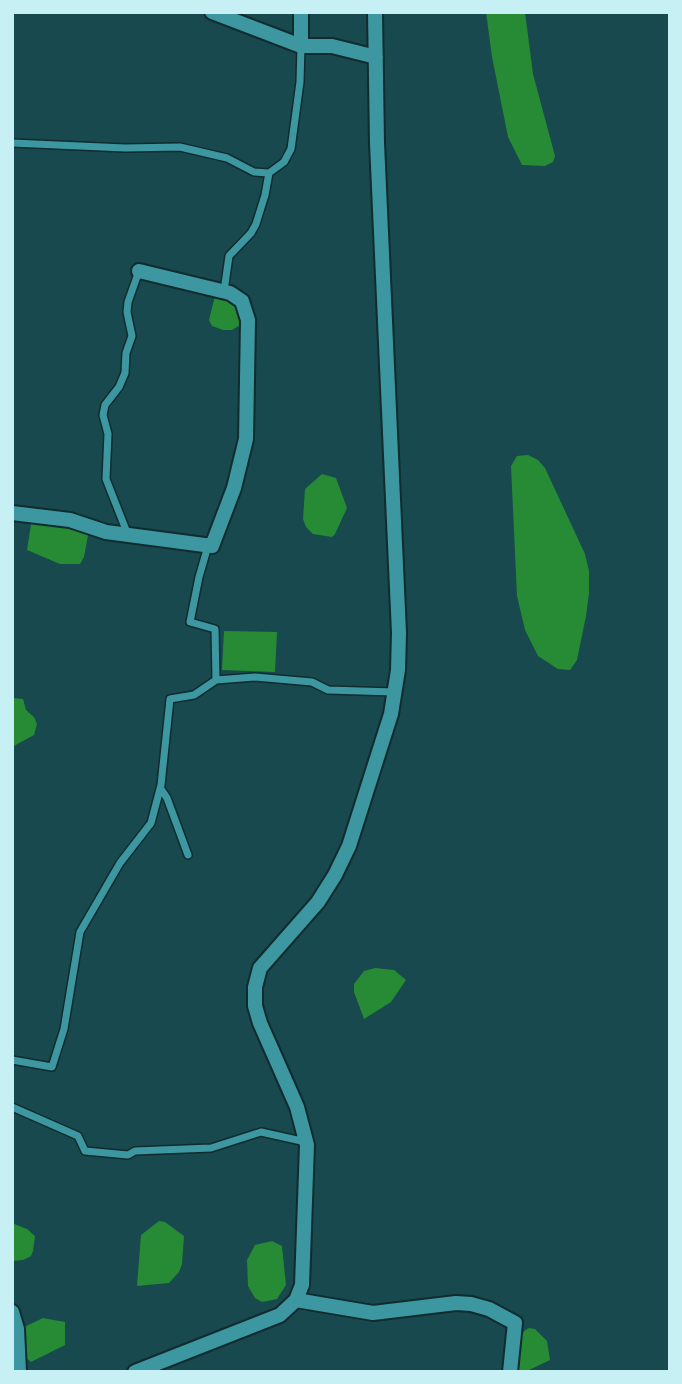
<!DOCTYPE html>
<html>
<head>
<meta charset="utf-8">
<style>
	body { margin:0 }
	#map { position:relative; width:682px; height:1384px; overflow:hidden; background:#18494e; font-family:Ubuntu,sans-serif }
	canvas { display:block }
	.frame { position:absolute; inset:0; border:14px solid #c7f0f5; pointer-events:none }
</style>
</head>
<body>
<div id="map">
<canvas width="682" height="1384"></canvas>
<div class="frame"></div>
</div>
<script>
const context = document.querySelector('canvas').getContext('2d');
context.lineJoin = 'round';
function fill(path, color) { context.fillStyle = color; context.fill(path, 'evenodd'); }
const toPath = rows => new Path2D(rows.map(r => 'M' + r).join(''));
function stroke(path, color, width, dash) { context.strokeStyle = color; context.lineWidth = width; context.lineCap = dash ? 'butt' : 'round'; context.setLineDash(dash || []); context.stroke(path); }
const water = toPath([
	[486,12,525,12,533,74,555,156,553,162,545,166,522,165,508,137,492,57],
	[220,295,237,303,245,322,232,330,223,330,212,326,209,320,215,296],
	[528,455,538,460,545,468,585,554,589,571,589,593,586,616,577,660,570,670,558,669,538,656,525,630,517,596,511,466,517,456],
	[322,474,336,478,347,508,335,534,332,537,313,534,306,527,303,519,305,489],
	[32,518,89,530,84,557,80,564,60,564,27,550],
	[224,631,277,632,275,672,222,670],
	[12,698,23,699,26,710,34,717,37,724,34,735,12,747],
	[375,968,394,970,406,980,391,1002,364,1019,354,992,354,984,364,971],
	[159,1221,165,1222,184,1236,182,1264,179,1272,169,1283,137,1286,141,1235],
	[12,1223,27,1229,35,1236,33,1251,31,1256,23,1260,12,1261],
	[272,1241,282,1246,286,1285,277,1299,262,1302,255,1298,248,1286,247,1260,255,1245],
	[43,1318,65,1322,65,1345,31,1362,25,1357,24,1327],
	[529,1328,535,1329,547,1341,550,1360,525,1372,516,1372,519,1341,524,1331]
]);
const lane = toPath([
	[12,143,125,148,180,147,227,158,254,172,269,173],
	[224,291,229,256,251,233,256,224,265,195,269,173,284,162,291,149,300,82,301,46],
	[128,535,106,479,108,434,103,415,105,405,119,387,125,373,126,353,132,336,127,312,128,302,139,271],
	[208,546,199,577,190,622,215,629,216,680],
	[161,789,167,798,188,855],
	[12,1060,52,1067,64,1029,80,932,120,863,151,823,161,785,170,699,194,695,216,680,255,677,312,682,328,690,394,692],
	[12,1107,78,1136,85,1151,128,1155,135,1151,211,1148,261,1132,306,1142]
]);
const street = toPath([
	[212,12,301,46,332,46,376,57],
	[301,46,301,12],
	[12,513,70,520,106,532,212,546,234,488,246,439,248,320,242,301,230,293,139,271],
	[296,1300,373,1313,456,1303,471,1304,489,1309,515,1323,510,1372],
	[12,1312,17,1329,19,1372],
	[135,1372,280,1315,296,1300,302,1285,307,1145,297,1107,260,1023,255,1006,255,987,260,968,318,902,335,875,349,846,391,714,398,670,399,633,377,143,375,12]
]);
fill(water, '#268b34');
stroke(lane, '#102c2f', 10);
stroke(street, '#102c2f', 18);
stroke(lane, '#3c97a1', 7);
stroke(street, '#3c97a1', 14);
</script>
</body>
</html>
